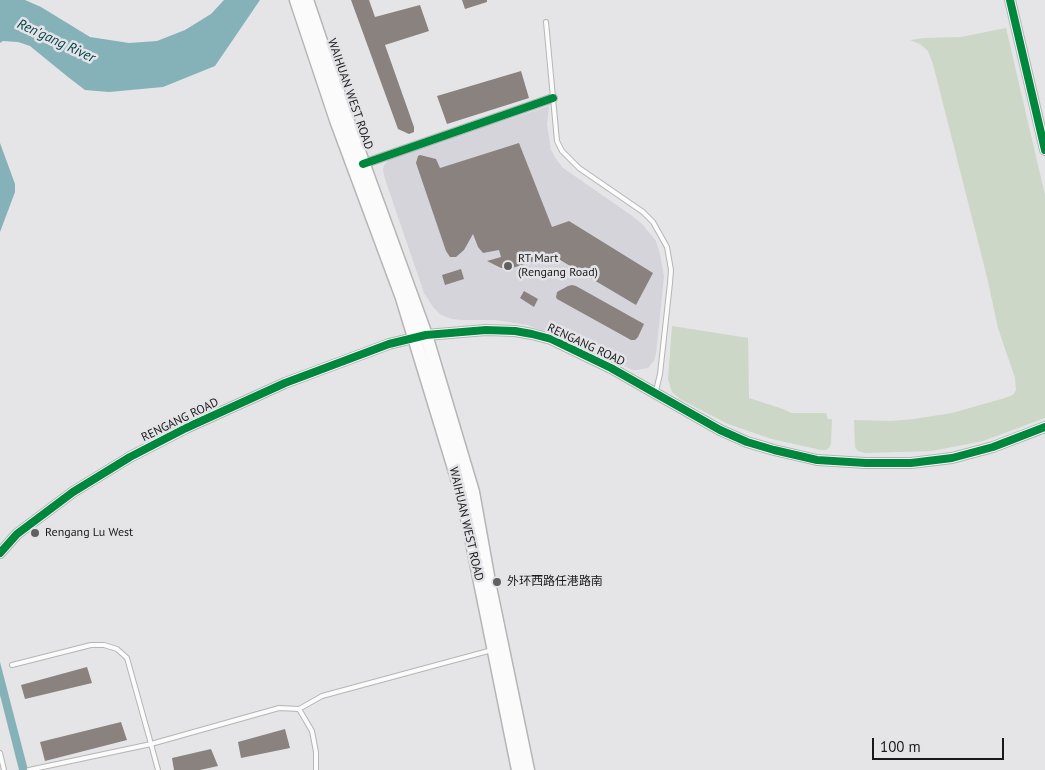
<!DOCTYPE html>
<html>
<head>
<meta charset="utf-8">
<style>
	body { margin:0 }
	#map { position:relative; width:1045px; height:770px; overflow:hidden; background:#e5e4e6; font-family:"PT Sans",sans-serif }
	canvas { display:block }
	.scale { position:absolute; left:872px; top:738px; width:132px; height:22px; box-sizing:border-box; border:2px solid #19191a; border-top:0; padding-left:6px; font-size:15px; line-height:18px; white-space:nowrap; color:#19191a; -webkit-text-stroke:4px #e4e3e7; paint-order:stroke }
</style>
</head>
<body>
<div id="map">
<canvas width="1045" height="770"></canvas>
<div class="scale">100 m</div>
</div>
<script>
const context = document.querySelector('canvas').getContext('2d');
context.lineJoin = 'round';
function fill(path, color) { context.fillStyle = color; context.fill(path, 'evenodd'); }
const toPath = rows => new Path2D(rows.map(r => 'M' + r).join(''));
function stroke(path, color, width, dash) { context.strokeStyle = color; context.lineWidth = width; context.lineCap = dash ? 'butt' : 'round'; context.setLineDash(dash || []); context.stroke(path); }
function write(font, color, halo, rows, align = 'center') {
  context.font = font + ' "PT Sans","Noto Sans SC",sans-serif'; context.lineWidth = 5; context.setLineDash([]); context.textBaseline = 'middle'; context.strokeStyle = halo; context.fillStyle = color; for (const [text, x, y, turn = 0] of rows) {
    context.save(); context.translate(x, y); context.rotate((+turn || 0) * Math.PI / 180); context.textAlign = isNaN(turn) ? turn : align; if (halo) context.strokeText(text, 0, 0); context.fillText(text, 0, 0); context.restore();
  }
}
const built = toPath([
	[549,106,547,125,549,137,551,150,556,159,563,168,631,215,642,224,656,241,660,254,664,277,656,354,654,361,648,368,637,370,632,370,587,347,527,325,495,320,461,320,452,319,446,317,440,314,433,307,424,293,385,179,383,170,384,165,390,159,400,154]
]);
const green = toPath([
	[1006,28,1045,195,1045,418,983,441,932,451,865,453,858,451,855,447,854,420,891,421,914,419,952,413,1005,398,1013,395,1016,390,1015,378,998,328,987,277,933,64,928,51,920,44,910,40,925,38,961,37],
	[672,326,748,338,749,398,783,409,791,413,826,413,828,419,832,419,831,443,830,447,826,450,821,450,772,439,728,424,680,399,672,392,668,379]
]);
const water = toPath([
	[0,0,25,0,41,7,90,37,129,43,157,41,185,30,211,14,224,0,260,0,215,66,163,87,109,92,85,90,68,77,30,46,18,42,3,41,0,43],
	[0,143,15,184,15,192,0,232],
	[0,662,28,770,19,770,0,695]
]);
const building = toPath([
	[351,0,369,0,375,17,420,5,429,31,385,45,414,127,414,132,409,134,398,129],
	[462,0,487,0,487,2,465,9],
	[521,71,529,98,447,124,437,96],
	[519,143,552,227,569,221,653,273,636,305,550,254,529,263,512,268,501,268,487,261,501,257,499,250,483,253,478,247,473,234,464,250,456,257,450,257,446,251,416,163,418,156,420,155,436,159,440,168],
	[461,269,464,279,445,285,442,275],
	[572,285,576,286,644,324,638,337,635,340,631,340,557,299,556,297,557,292,568,286],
	[524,291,538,299,534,307,520,298],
	[87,667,92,683,25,699,21,685],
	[121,722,127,740,45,761,40,742],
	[285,729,290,748,241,758,238,742],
	[211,749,218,766,200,770,174,770,172,758]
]);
const service = toPath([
	[546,22,557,141,562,151,579,168,643,212,653,222,667,247,671,270,670,283,660,374,656,391],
	[12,665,91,645,104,645,117,649,127,658,151,744,29,770],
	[299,709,322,696,492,650],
	[0,753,4,770],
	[158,770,151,744,279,708,299,709,312,731,316,752,316,770]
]);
const minor = toPath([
	[363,164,553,98]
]);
const tertiary = toPath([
	[1010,0,1045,150],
	[0,553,17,534,73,492,130,457,186,428,285,383,389,344,426,335,486,330,515,331,532,334,551,339,611,368,720,430,747,442,774,450,817,460,866,463,911,463,952,458,993,447,1045,427]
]);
const primary = toPath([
	[296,0,337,123,402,298,463,498,518,770],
	[307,0,348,121,426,335,473,492,490,587,528,770]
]);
const cycleway = toPath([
	[1010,0,1045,150],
	[363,164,553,98],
	[0,553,17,534,73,492,130,457,186,428,285,383,389,344,426,335,486,330,515,331,532,334,551,339,611,368,720,430,747,442,774,450,817,460,866,463,911,463,952,458,993,447,1045,427]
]);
const markers = [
	[508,266,5,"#606061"],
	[35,533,5,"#606061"],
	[497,582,5,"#606061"]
];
const streetNames = [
	["WAIHUAN WEST ROAD",350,94,71],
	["RENGANG ROAD",586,345,25],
	["RENGANG ROAD",180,420,-26],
	["WAIHUAN WEST ROAD",466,524,77]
];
const poiNames = [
	["RT Mart",518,259],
	["(Rengang Road)",518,273],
	["Rengang Lu West",45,533],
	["外环西路任港路南",507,582]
];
const waterNames = [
	["Ren'gang River",56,41,25]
];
fill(built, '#d6d4db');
fill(green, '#ccd7c7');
fill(water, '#84b2b8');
fill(building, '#8a827f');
stroke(service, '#b5b5b6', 6);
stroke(minor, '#b5b5b6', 10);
stroke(tertiary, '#b5b5b6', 12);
stroke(primary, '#b5b5b6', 15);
stroke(service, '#fbfbfb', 4);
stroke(minor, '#fbfbfb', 8);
stroke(tertiary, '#fbfbfb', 10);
stroke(primary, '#fbfbfb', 12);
stroke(cycleway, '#00873e', 8);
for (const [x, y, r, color] of markers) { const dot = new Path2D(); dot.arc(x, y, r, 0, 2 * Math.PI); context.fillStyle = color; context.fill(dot); stroke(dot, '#e4e3e7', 2); }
write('12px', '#19191a', '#e4e3e7', streetNames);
write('12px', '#19191a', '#e4e3e7', poiNames, 'left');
write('italic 14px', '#02434a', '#e4e3e7', waterNames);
</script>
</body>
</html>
